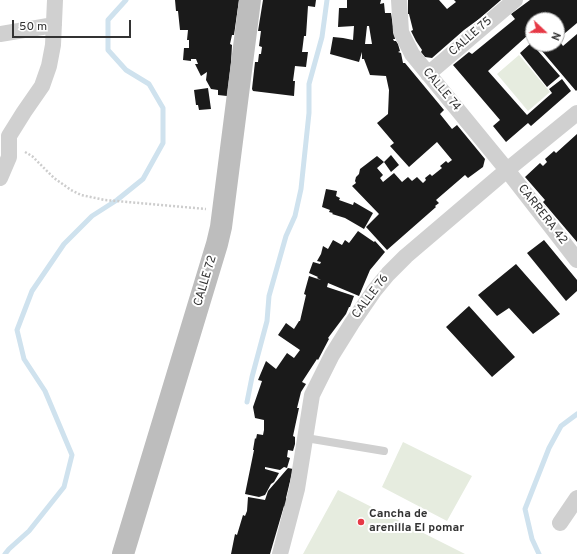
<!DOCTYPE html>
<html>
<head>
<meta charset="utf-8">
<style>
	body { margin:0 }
	#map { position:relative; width:577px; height:554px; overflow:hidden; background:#fff; font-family:Overpass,sans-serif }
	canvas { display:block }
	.north { position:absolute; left:525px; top:12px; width:40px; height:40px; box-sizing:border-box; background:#fff; border:1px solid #adadad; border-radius:50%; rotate:112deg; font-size:11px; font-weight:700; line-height:16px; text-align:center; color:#333 }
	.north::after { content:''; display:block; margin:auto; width:14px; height:18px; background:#e63946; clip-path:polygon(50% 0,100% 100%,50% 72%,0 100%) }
	.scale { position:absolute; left:12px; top:20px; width:119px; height:18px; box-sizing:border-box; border:2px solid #333; border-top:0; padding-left:5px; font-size:12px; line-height:14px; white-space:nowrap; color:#333; -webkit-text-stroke:3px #fff; paint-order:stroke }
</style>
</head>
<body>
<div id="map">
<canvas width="577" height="554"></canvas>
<div class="north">N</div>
<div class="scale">50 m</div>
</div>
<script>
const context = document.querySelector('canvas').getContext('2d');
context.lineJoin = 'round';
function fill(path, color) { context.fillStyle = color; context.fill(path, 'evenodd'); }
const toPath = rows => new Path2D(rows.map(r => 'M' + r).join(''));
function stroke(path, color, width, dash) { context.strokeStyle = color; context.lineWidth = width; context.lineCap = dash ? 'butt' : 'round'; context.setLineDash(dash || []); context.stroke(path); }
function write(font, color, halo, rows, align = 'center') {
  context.font = font + ' Overpass,sans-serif'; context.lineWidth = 4; context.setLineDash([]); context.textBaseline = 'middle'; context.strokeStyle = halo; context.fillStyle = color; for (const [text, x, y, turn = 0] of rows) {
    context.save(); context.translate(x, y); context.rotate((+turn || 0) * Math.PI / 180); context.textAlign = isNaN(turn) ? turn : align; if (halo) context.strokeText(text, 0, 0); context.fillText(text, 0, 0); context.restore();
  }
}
const green = toPath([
	[519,55,550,92,528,111,497,74],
	[403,442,472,476,447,521,382,487],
	[338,490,465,554,303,554]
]);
const stream = toPath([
	[247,402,252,377,267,321,269,296,286,236,295,216,301,189,309,113,309,84,322,37,327,0],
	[5,554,9,549,29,531,64,487,72,455,45,391,24,359,17,330,32,291,64,244,92,216,117,200,143,179,163,143,163,108,149,84,126,70,108,50,108,20,126,0],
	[539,554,532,539,525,509,549,448,561,426,577,414]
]);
const building = toPath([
	[175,0,239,0,234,35,232,35,230,44,232,45,231,63,227,96,218,95,218,90,211,89,206,80,207,72,201,76,195,64,198,64,196,59,191,59,191,61,183,60,184,48,189,48,189,40,187,40,188,30,180,30,178,11,176,11],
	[263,0,316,0,315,7,308,6,306,36,304,36,302,52,308,52,306,67,295,66,293,81,295,81,294,96,253,91,252,89,255,62,258,62,259,54,261,54,262,47,259,46,261,31,258,31],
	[347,0,381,0,380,4,384,3,385,13,391,13,395,39,393,39,394,41,396,41,398,44,400,51,398,52,401,53,403,63,405,63,444,110,440,114,452,129,457,125,485,159,483,167,468,178,465,175,436,200,439,203,435,206,436,207,387,250,366,227,379,214,352,186,356,183,355,181,356,177,359,174,360,169,377,156,384,162,391,155,399,165,391,172,384,162,377,168,383,175,380,178,383,182,394,173,402,182,408,177,412,181,417,177,423,183,426,180,425,178,430,174,432,176,442,168,440,166,446,161,448,163,452,160,437,142,409,167,390,146,394,143,377,123,388,114,389,90,386,76,370,75,364,59,362,59,362,52,359,62,330,54,333,37,343,38,353,40,354,26,338,27,339,8,347,8],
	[367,26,369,26,372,44,365,44],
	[408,0,439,0,447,9,456,2,454,0,501,0,479,19,464,30,432,58,425,57,421,52,422,50,416,41,411,31,413,30,409,14,408,14],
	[530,0,577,0,577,23,558,39,563,46,577,34,577,90,576,91,536,44,557,44,557,20,533,20,533,40,528,35,488,71,527,115,552,93,549,89,562,79,571,91,531,126,528,123,506,142,493,126,500,120,453,65,469,52,472,54,515,19,511,14],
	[531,43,560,76,547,87,520,53],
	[208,88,211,109,199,110,198,105,196,105,194,90],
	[577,134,577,242,554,215,543,202,545,200,525,177,540,163,543,166,547,162,545,159,554,151,556,153],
	[326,189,337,191,336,196,340,198,339,200,353,205,354,202,373,213,364,229,345,218,332,214,333,213,329,212,330,210,322,207],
	[358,231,374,242,375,241,385,252,370,270,359,296,328,283,327,287,354,296,350,307,349,307,346,314,328,338,329,339,318,360,317,359,302,382,306,384,301,392,297,408,299,408,293,436,295,437,295,444,293,451,288,450,287,457,290,458,287,468,284,467,280,470,265,467,265,469,279,473,274,482,271,484,265,495,259,497,245,494,254,450,253,450,255,438,256,439,257,434,263,435,264,430,264,420,255,418,253,407,262,381,258,380,266,361,276,369,287,353,294,358,300,350,278,335,286,323,294,329,299,321,300,321,306,295,304,294,309,276,321,280,317,278,318,277,309,273,313,262,320,264,321,262,317,261,321,254,323,246,328,249,333,240,342,245,345,240,349,243],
	[544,240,577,280,577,291,566,301,527,253],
	[516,264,560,314,533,334,509,308,497,316,478,295],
	[469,306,515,357,492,377,446,327],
	[288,468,293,469,286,498,287,500,285,507,284,506,270,554,231,554,235,534,237,535,243,515,245,516,247,511,248,497,265,500,268,491]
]);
const path = toPath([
	[25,152,32,156,54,178,71,190,81,195,105,200,206,209]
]);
const lane = toPath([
	[306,438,384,451]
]);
const street = toPath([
	[399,0,401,32,412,54,507,170,577,260],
	[0,34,54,25],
	[428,74,515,0],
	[0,178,9,157,9,136,24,112,42,86,49,66,53,45,55,0],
	[560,523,577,498],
	[280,554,297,489,312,395,332,355,352,323,374,291,388,274,406,256,507,170,577,113]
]);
const secondary = toPath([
	[123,554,217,244,221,227,250,0]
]);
const markers = [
	[361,522,4,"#e63946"]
];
const streetNames = [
	["CALLE 75",471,37,-41],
	["CALLE 74",441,90,50],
	["CARRERA 42",542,215,52],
	["CALLE 72",206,281,-73],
	["CALLE 76",371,297,-53]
];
const poiNames = [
	["Cancha de",369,515],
	["arenilla El pomar",369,529]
];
fill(green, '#e6ecdf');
stroke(stream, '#cfe2ee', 5);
fill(building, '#1a1a1a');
stroke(path, '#cdcdcd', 2.5, [2, 2]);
stroke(lane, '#d0d0d0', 8);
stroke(street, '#d0d0d0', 16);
stroke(secondary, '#bdbdbd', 22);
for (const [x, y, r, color] of markers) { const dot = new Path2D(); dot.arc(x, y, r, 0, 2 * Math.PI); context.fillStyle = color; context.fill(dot); stroke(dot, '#fff', 1.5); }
write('12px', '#333', '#fff', streetNames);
write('bold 12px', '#333', '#fff', poiNames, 'left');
</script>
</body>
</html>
